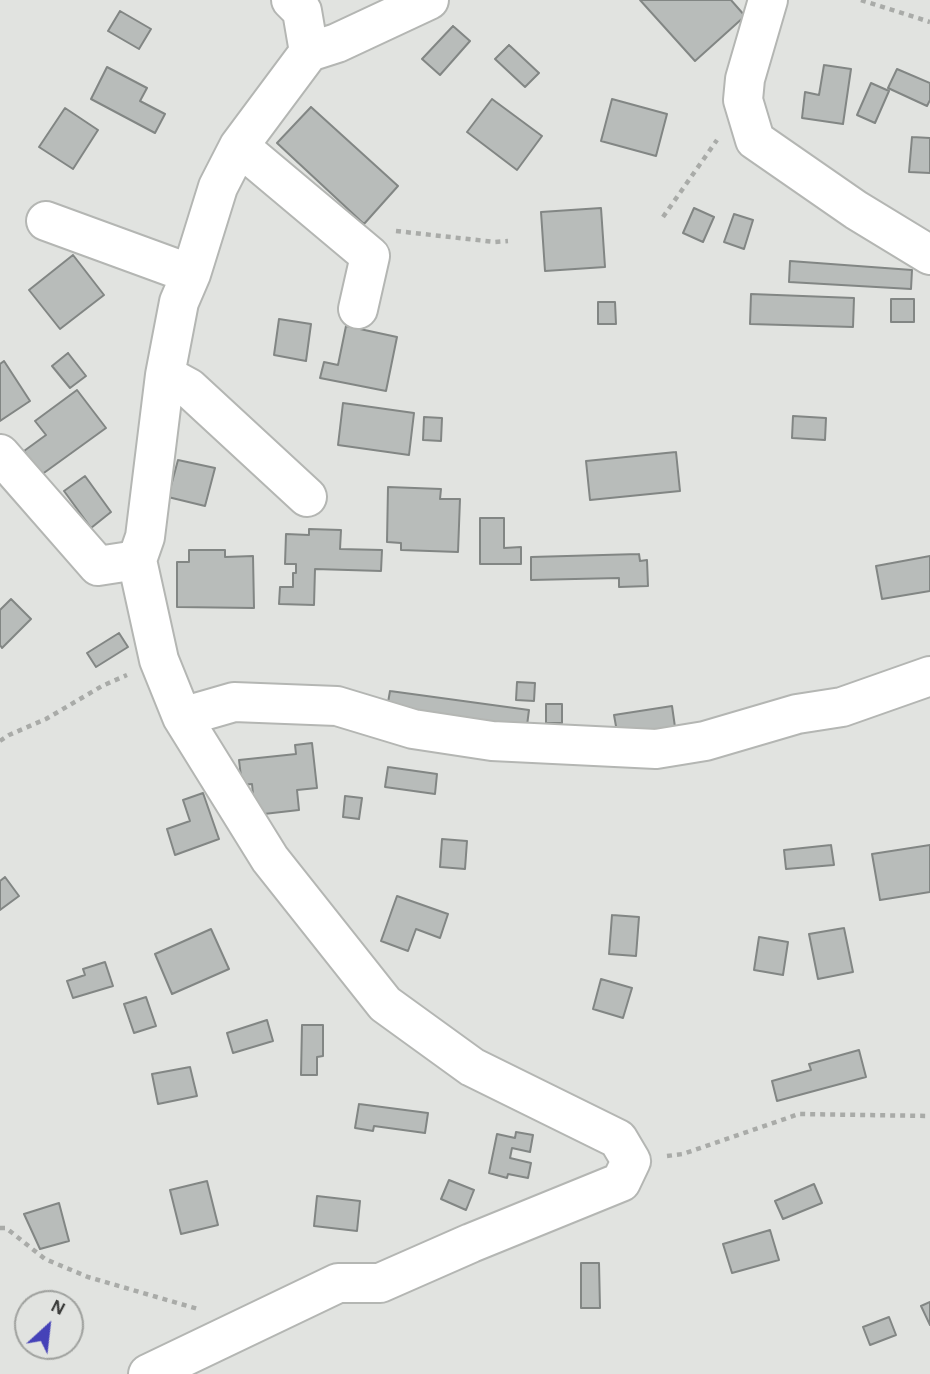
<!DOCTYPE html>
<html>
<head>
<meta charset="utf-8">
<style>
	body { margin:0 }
	#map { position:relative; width:930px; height:1374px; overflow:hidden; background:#e1e3e0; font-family:"Alegreya Sans",sans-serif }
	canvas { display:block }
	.north { position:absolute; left:14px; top:1290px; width:70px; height:70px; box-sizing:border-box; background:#e1e3e0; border:2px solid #9fa19e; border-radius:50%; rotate:27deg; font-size:19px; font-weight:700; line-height:28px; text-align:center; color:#3c3d3b }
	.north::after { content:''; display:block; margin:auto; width:24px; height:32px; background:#4542b8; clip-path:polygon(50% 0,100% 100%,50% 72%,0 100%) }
</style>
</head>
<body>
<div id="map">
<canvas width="930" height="1374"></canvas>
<div class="north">N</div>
</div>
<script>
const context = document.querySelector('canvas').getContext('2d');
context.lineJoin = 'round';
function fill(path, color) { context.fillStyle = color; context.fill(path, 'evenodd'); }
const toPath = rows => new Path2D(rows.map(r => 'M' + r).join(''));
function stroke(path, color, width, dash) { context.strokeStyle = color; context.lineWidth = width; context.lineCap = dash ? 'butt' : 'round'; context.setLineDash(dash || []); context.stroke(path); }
const building = toPath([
	[640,0,731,0,745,16,695,61,640,0],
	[120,11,151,29,139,49,108,31,120,11],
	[453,26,470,41,440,75,422,59,453,26],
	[509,45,539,73,525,87,495,59,509,45],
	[824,65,851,69,843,124,802,118,805,92,819,95,824,65],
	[107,67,147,88,140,101,165,114,155,133,91,99,107,67],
	[897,69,930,83,930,100,927,106,888,88,897,69],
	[871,83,889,91,875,123,857,115,871,83],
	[492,99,542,136,517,170,467,132,492,99],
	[612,99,667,114,656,156,601,141,612,99],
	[311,107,398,186,364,224,277,143,311,107],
	[65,108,98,130,73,169,39,147,65,108],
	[912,137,930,138,930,173,909,172,912,137],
	[601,208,605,267,545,271,541,212,601,208],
	[694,208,714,217,703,242,683,233,694,208],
	[734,214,753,220,744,249,724,242,734,214],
	[73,255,104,295,60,329,29,290,73,255],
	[790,261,912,270,911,289,789,282,790,261],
	[751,294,854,298,853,327,750,324,751,294],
	[891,299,914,299,914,322,891,322,891,299],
	[598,302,615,302,616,324,598,324,598,302],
	[279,319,311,324,306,361,274,355,279,319],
	[346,326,397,337,386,391,320,378,324,362,338,365,346,326],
	[68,353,86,376,70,388,52,366,68,353],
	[4,361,30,401,0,421,0,364,4,361],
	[77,390,106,428,41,475,24,451,46,435,35,421,77,390],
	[343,403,414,413,409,455,338,445,343,403],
	[793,416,826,418,825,440,792,438,793,416],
	[424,417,442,418,441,441,423,440,424,417],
	[676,452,680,491,590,500,586,461,676,452],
	[178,460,215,468,205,506,168,497,178,460],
	[85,476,111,512,91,528,64,491,85,476],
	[388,487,441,489,440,499,460,499,458,552,401,550,401,543,387,542,388,487],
	[480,518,504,518,504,548,521,547,521,564,480,564,480,518],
	[309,529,341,530,340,549,382,550,381,571,315,569,314,605,279,604,280,587,293,587,293,573,296,573,296,564,285,564,286,534,309,535,309,529],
	[189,550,225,550,225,557,253,556,254,608,177,607,177,562,189,562,189,550],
	[639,554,640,561,647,560,648,586,619,587,619,578,531,580,531,557,639,554],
	[930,556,930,591,882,599,876,566,930,556],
	[11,599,31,619,2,648,0,645,0,610,11,599],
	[119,633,128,647,96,667,87,653,119,633],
	[517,682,535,683,534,701,516,700,517,682],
	[390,691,529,710,526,733,386,714,390,691],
	[546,704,562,704,562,723,546,723,546,704],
	[672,706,676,734,619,743,614,715,672,706],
	[312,743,317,788,297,790,299,810,255,815,252,784,242,785,239,760,296,754,295,745,312,743],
	[388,767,437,774,435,794,385,787,388,767],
	[203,793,219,839,175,855,167,829,190,821,183,800,203,793],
	[345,796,362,798,359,819,343,817,345,796],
	[442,839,467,841,465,869,440,867,442,839],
	[831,845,834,865,786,869,784,850,831,845],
	[930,845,930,892,880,900,872,854,930,845],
	[5,877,19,896,0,910,0,881,5,877],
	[397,896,448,914,440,938,416,929,408,951,381,941,397,896],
	[612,915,639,917,636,956,609,954,612,915],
	[844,928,853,972,818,979,809,934,844,928],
	[211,929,229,969,172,994,155,954,211,929],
	[759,937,788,942,783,975,754,970,759,937],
	[105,962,113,986,73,998,67,981,85,975,83,969,105,962],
	[601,979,632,988,623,1018,593,1009,601,979],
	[146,997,156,1026,134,1033,124,1004,146,997],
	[267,1020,273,1041,233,1053,227,1033,267,1020],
	[302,1025,323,1025,323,1056,317,1057,317,1075,301,1075,302,1025],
	[859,1050,866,1077,777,1101,772,1081,811,1070,809,1064,859,1050],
	[190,1067,197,1096,158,1104,152,1074,190,1067],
	[359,1104,428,1113,425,1133,374,1126,373,1131,355,1128,359,1104],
	[516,1132,533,1135,530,1152,512,1148,510,1158,531,1163,528,1178,508,1174,507,1178,489,1173,497,1134,515,1138,516,1132],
	[449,1180,474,1190,466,1210,441,1199,449,1180],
	[207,1181,218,1225,181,1234,170,1190,207,1181],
	[814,1184,822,1203,783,1219,775,1201,814,1184],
	[317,1196,360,1201,357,1231,314,1226,317,1196],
	[59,1203,69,1241,40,1249,24,1214,59,1203],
	[770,1230,779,1260,732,1273,723,1244,770,1230],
	[581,1263,599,1263,600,1308,581,1308,581,1263],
	[930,1302,930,1325,921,1306,930,1302],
	[889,1317,896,1335,870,1345,863,1327,889,1317]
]);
const path = toPath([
	[861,0,930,22],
	[663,217,717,140],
	[396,231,495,242,508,241],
	[0,741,9,735,46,719,102,686,127,675],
	[667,1156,683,1154,799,1114,930,1116],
	[0,1228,6,1228,45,1259,88,1277,198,1309]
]);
const minor = toPath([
	[768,0,745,79,743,100,755,140,856,210,930,255],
	[309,52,337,43,429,0],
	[239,146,370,256,358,309],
	[46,221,191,274],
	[165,375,189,388,307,497],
	[0,454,98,566,137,560,159,660,182,717,270,859,385,1004,472,1067,618,1139,631,1161,621,1182,471,1243,380,1283,338,1283,148,1374],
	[137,560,145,537,165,375,179,302,191,274,218,187,239,146,309,52,302,11,291,0],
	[182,717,234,702,337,706,413,729,492,741,656,749,705,741,797,714,842,707,930,676]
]);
fill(building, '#b8bcba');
stroke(building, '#828684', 2);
stroke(minor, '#b4b6b3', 42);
stroke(path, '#a9aba8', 4.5, [5, 5]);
stroke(minor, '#fff', 38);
</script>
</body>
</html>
